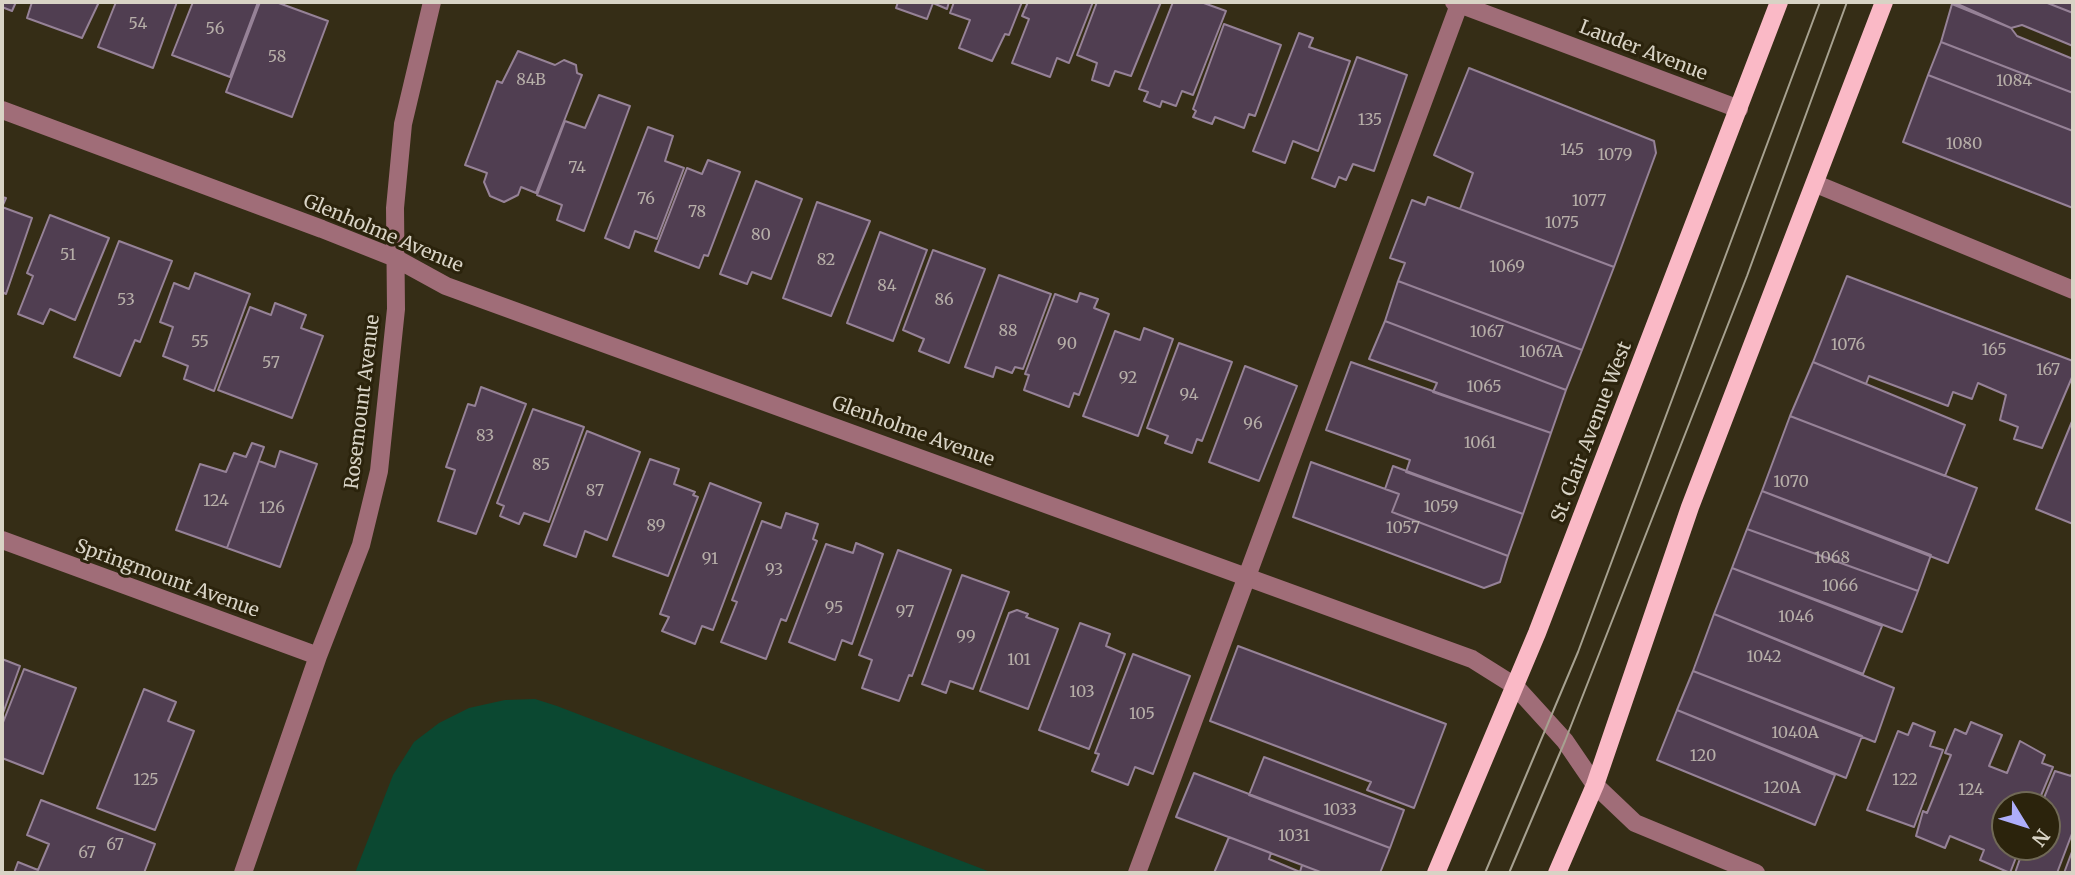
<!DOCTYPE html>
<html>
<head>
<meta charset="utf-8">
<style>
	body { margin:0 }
	#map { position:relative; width:2075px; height:875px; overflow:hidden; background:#352d16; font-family:Merriweather,serif }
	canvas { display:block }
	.frame { position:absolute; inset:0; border:4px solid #d8d3c5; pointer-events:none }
	.north { position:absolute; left:1991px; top:791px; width:70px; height:70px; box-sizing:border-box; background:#2b230c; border:2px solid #706956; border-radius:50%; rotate:128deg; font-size:19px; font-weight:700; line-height:28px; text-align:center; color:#d8d3c5 }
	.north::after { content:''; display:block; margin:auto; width:24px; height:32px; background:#aeaefb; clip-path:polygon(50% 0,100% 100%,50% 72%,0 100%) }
</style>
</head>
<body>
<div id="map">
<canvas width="2075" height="875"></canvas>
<div class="frame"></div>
<div class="north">N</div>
</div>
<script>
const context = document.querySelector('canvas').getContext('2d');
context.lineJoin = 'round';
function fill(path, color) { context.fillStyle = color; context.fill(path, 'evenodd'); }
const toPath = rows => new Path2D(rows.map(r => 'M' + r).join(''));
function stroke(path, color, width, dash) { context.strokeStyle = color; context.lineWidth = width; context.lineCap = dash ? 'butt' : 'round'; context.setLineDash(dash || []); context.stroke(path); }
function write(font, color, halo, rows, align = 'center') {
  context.font = font + ' Merriweather,serif'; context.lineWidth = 6; context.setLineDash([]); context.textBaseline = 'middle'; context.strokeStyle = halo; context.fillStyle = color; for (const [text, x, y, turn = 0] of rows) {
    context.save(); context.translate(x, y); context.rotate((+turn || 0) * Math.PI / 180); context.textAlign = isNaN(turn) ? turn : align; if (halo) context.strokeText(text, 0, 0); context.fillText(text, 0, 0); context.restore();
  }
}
const green = toPath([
	[535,699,557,706,993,873,355,873,393,775,414,742,439,723,469,708,505,700]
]);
const building = toPath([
	[2,2,16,2,12,11,2,7,2,2],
	[32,2,31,2,99,2,82,38,27,18,32,2],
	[116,2,177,2,153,68,98,47,116,2],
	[193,2,258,2,230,77,172,55,193,2],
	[260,2,276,2,328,21,292,117,226,92,260,2],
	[898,2,949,2,947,9,933,3,927,19,896,8,898,2],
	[954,2,1022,2,1009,35,1005,34,992,61,959,48,970,20,950,13,954,2],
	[1028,2,1093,2,1069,63,1057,58,1050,77,1012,63,1029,19,1022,16,1028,2],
	[1097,2,1161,2,1131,76,1115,71,1109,86,1092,80,1097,63,1077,55,1097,2],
	[1173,2,1201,2,1226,11,1193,95,1182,91,1176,106,1162,101,1160,107,1144,101,1148,92,1139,89,1173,2],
	[1953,2,2045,2,2073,13,2073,46,2022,25,2011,28,1953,2],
	[2045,2,2073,2,2073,13,2045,2],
	[1952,4,2011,28,2017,36,2073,59,2073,93,1941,42,1952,4],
	[1224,24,1281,45,1255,116,1249,114,1244,128,1215,117,1212,124,1193,117,1196,111,1193,109,1224,24],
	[1299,33,1313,38,1309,47,1350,61,1318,151,1293,141,1285,163,1253,151,1299,33],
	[1941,42,2073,93,2073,131,1928,75,1941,42],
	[518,51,555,65,564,60,576,65,577,73,582,75,536,193,521,187,518,195,504,202,490,196,484,182,487,173,465,165,497,81,502,83,518,51],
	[1357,57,1407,75,1374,171,1353,164,1346,180,1339,177,1335,187,1312,178,1357,57],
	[1469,68,1654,141,1656,153,1614,267,1460,209,1473,173,1434,155,1469,68],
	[1928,75,2073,131,2073,208,1903,142,1928,75],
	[599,95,630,106,584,231,557,220,562,205,537,195,565,121,585,128,599,95],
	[648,127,673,136,665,161,684,168,657,239,635,231,629,248,605,238,648,127],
	[708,160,740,172,708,256,704,255,699,268,655,251,687,168,702,174,708,160],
	[756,181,802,199,771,279,752,272,747,284,720,274,756,181],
	[2,197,6,198,2,207,32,218,6,294,2,292,2,197],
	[1428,197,1614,267,1582,350,1398,281,1405,263,1390,258,1412,200,1425,205,1428,197],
	[817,202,870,221,831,316,783,298,817,202],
	[50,215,109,238,75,320,50,309,43,324,18,314,33,276,27,273,50,215],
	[880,232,927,250,893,341,847,323,880,232],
	[119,241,172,261,140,342,135,340,120,376,74,357,119,241],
	[933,250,985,269,949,363,919,351,924,339,903,330,933,250],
	[195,273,250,294,214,391,184,379,188,366,163,356,173,327,160,322,174,283,189,289,195,273],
	[999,275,1051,294,1023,369,1015,367,1012,373,996,367,993,377,965,367,999,275],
	[1847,276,2073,361,2073,375,2042,448,2014,439,2018,427,2000,420,2006,395,1978,383,1972,399,1953,392,1948,406,1869,376,1866,384,1813,362,1847,276],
	[1398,281,1582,350,1566,390,1385,321,1398,281],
	[1080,293,1098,299,1094,308,1109,314,1079,395,1074,393,1069,407,1024,390,1029,375,1025,374,1055,294,1077,302,1080,293],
	[275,303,306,315,301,328,323,336,292,418,218,390,250,307,271,315,275,303],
	[1385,321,1566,390,1551,433,1433,392,1437,383,1369,359,1385,321],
	[1144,328,1173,339,1138,436,1083,416,1115,331,1140,340,1144,328],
	[1179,343,1232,362,1202,441,1197,439,1192,453,1165,443,1168,436,1147,428,1179,343],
	[1351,362,1551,433,1523,514,1406,472,1410,460,1326,430,1351,362],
	[1813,362,1965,425,1945,476,1790,416,1813,362],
	[1245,366,1297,386,1259,481,1209,462,1245,366],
	[481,387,526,404,476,534,438,521,455,470,446,467,468,404,475,406,481,387],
	[533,409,584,427,549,522,524,513,519,524,500,516,504,506,497,503,533,409],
	[1790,416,1977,488,1948,563,1762,491,1790,416],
	[2073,419,2073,524,2036,509,2073,419],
	[587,431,640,452,607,540,585,531,576,557,544,545,587,431],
	[252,443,264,447,227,548,176,530,200,464,226,472,234,453,246,457,252,443],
	[280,451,317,464,280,567,227,548,259,461,275,467,280,451],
	[650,459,679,469,674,484,695,492,693,495,698,497,668,576,613,556,650,459],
	[1311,462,1399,494,1392,512,1508,556,1500,582,1484,588,1293,517,1311,462],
	[1393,466,1523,514,1508,556,1392,512,1399,494,1385,489,1393,466],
	[710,483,761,503,713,630,702,626,695,644,662,631,669,617,660,614,710,483],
	[1762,491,1931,555,1918,591,1747,529,1762,491],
	[786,513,818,524,813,539,817,541,786,621,781,619,766,659,721,642,737,602,732,600,762,521,781,528,786,513],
	[1747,529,1918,591,1902,632,1732,568,1747,529],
	[856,543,883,554,852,644,842,640,835,660,789,642,826,544,853,553,856,543],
	[898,550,951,570,912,676,909,675,899,701,862,688,872,660,859,655,898,550],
	[1732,568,1882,626,1863,674,1714,614,1732,568],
	[962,575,1009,592,973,689,950,681,946,693,922,684,962,575],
	[1017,610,1028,614,1026,617,1058,629,1028,709,980,691,1009,613,1017,610],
	[1714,614,1894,688,1875,742,1693,671,1714,614],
	[1080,623,1110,634,1106,646,1125,654,1089,749,1039,730,1080,623],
	[1238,646,1446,724,1414,808,1367,790,1371,782,1210,721,1238,646],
	[1133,654,1190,676,1153,774,1135,767,1128,785,1092,771,1099,754,1095,753,1133,654],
	[2,659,20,666,2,716,2,659],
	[24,669,76,688,43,774,2,758,2,725,24,669],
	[1693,671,1862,736,1846,778,1677,710,1693,671],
	[144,689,176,702,168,721,194,731,155,830,97,808,144,689],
	[1677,710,1835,775,1815,825,1657,760,1677,710],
	[1971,722,2002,735,1989,766,2007,773,2020,741,2045,755,2042,763,2053,767,2037,805,2005,805,2005,847,2020,847,2010,873,1980,860,1984,850,1950,836,1945,848,1916,836,1923,811,1927,813,1951,755,1945,753,1955,729,1966,734,1971,722],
	[1913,723,1935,732,1930,746,1943,750,1914,827,1867,810,1898,731,1908,735,1913,723],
	[1264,757,1404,810,1390,848,1249,795,1264,757],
	[2073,770,2073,831,2057,873,2015,873,2024,847,2047,847,2047,805,2041,805,2055,771,2071,776,2073,770],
	[1194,773,1390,848,1380,873,1323,873,1176,817,1194,773],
	[41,800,155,844,144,873,14,873,18,862,38,870,49,844,27,835,41,800],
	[1229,837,1271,853,1269,859,1300,872,1302,865,1323,873,1214,873,1229,837],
	[2073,849,2073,873,2064,873,2073,849]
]);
const minor = toPath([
	[1454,2,1739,109],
	[2,110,322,229,395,258,446,286,1472,659,1515,686,1565,741,1595,785,1635,823,1756,873],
	[1816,184,2073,290],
	[2,540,318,656],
	[243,873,318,656,361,545,379,471,396,309,395,208,403,124,432,2],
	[1137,873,1460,2]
]);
const major = toPath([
	[1436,873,1537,633,1779,2],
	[1557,873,1595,785,1690,507,1884,2]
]);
const tram = toPath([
	[1485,873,1578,652,1820,2],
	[1509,873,1565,741,1747,276,1847,2]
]);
const numberNames = [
	["54",138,24],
	["56",215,29],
	["58",277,57],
	["84B",531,80],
	["1084",2014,81],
	["135",1370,120],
	["1080",1964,144],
	["145",1572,150],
	["1079",1615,155],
	["74",577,168],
	["76",646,199],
	["1077",1589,201],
	["78",697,212],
	["1075",1562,223],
	["80",761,235],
	["51",68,255],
	["82",826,260],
	["1069",1507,267],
	["84",887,286],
	["53",126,300],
	["86",944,300],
	["88",1008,331],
	["1067",1487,332],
	["55",200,342],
	["90",1067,344],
	["1076",1848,345],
	["165",1994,350],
	["1067A",1541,352],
	["57",271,363],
	["167",2048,370],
	["92",1128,378],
	["1065",1484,387],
	["94",1189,395],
	["96",1253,424],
	["83",485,436],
	["1061",1480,443],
	["85",541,465],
	["1070",1791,482],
	["87",595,491],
	["124",216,501],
	["1059",1441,507],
	["126",272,508],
	["89",656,526],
	["1057",1403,528],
	["1068",1832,558],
	["91",710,559],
	["93",774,570],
	["1066",1840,586],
	["95",834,608],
	["97",905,612],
	["1046",1796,617],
	["99",966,637],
	["1042",1764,657],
	["101",1019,660],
	["103",1082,692],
	["105",1142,714],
	["1040A",1795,733],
	["120",1703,756],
	["125",146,780],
	["122",1905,780],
	["120A",1782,788],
	["124",1971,790],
	["1033",1340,810],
	["1031",1294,836],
	["67",115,845],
	["67",87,853]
];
const streetNames = [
	["Lauder Avenue",1643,51,21],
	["Glenholme Avenue",383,234,23],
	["Rosemount Avenue",363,402,-83],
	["Glenholme Avenue",913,432,20],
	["St. Clair Avenue West",1592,432,-69],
	["Springmount Avenue",167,579,20]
];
fill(green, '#0b4831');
fill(building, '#503e51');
stroke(building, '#968297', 2);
stroke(minor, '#a06d78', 18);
stroke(major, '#fab9c6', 18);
stroke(tram, '#a7a190', 2);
write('16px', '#b6aea8', null, numberNames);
write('19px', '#d8d3c5', '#2b230c', streetNames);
</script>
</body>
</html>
